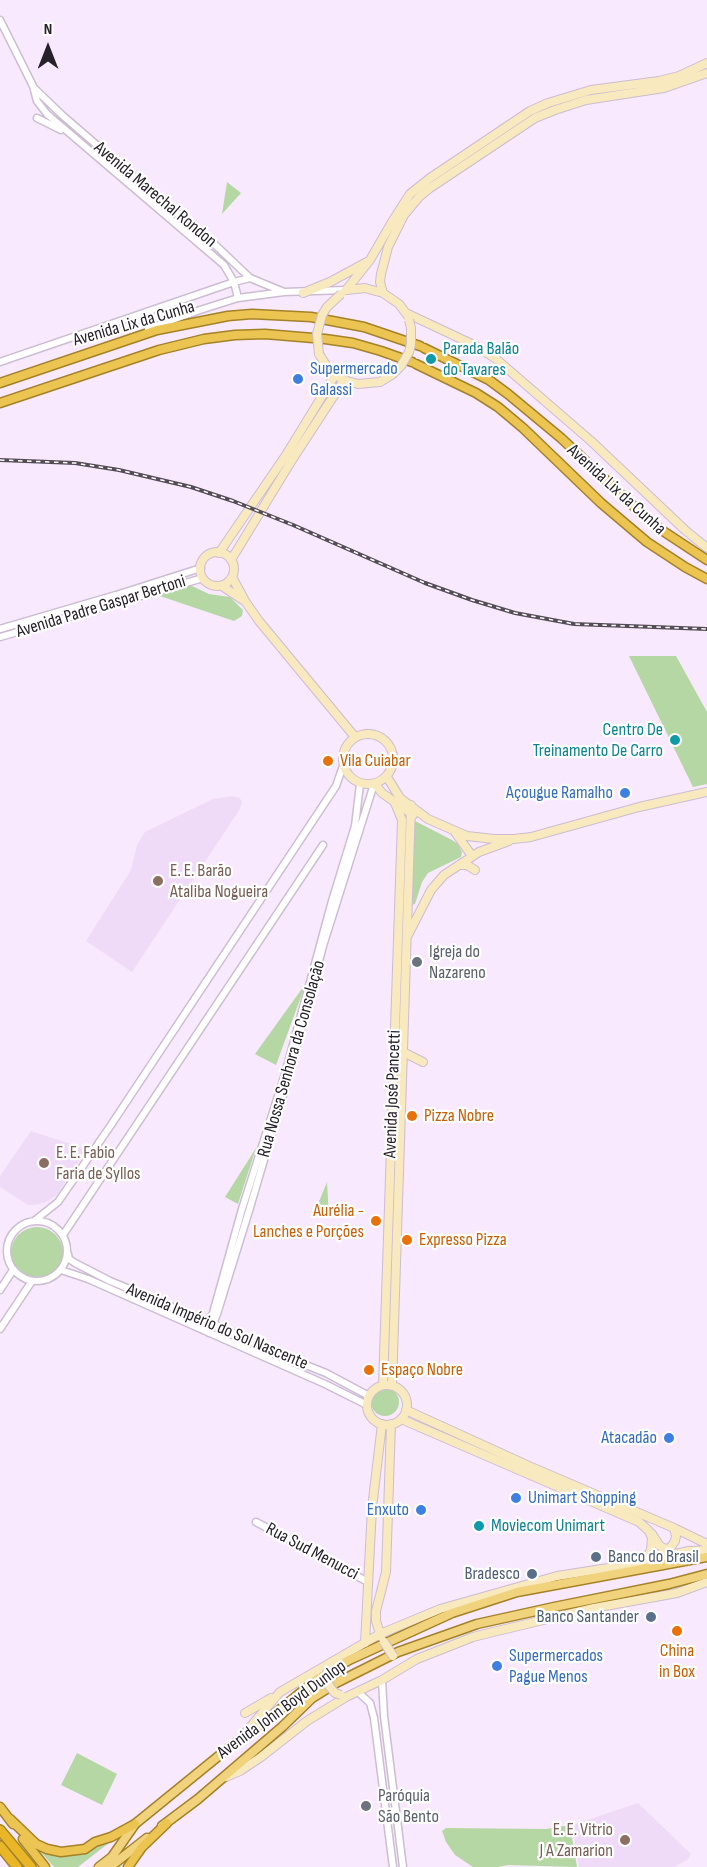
<!DOCTYPE html>
<html>
<head>
<meta charset="utf-8">
<style>
	body { margin:0 }
	#map { position:relative; width:707px; height:1867px; overflow:hidden; background:#f8e9fe; font-family:"Sofia Sans Condensed",sans-serif }
	canvas { display:block }
	.north { position:absolute; left:18px; top:18px; width:60px; height:60px; -webkit-text-stroke:4px #fff; paint-order:stroke; rotate:0deg; font-size:16px; font-weight:700; line-height:24px; text-align:center; color:#272129 }
	.north::after { content:''; display:block; margin:auto; width:21px; height:27px; background:#272129; clip-path:polygon(50% 0,100% 100%,50% 72%,0 100%) }
</style>
</head>
<body>
<div id="map">
<canvas width="707" height="1867"></canvas>
<div class="north">N</div>
</div>
<script>
const context = document.querySelector('canvas').getContext('2d');
context.lineJoin = 'round';
function fill(path, color) { context.fillStyle = color; context.fill(path, 'evenodd'); }
const toPath = rows => new Path2D(rows.map(r => 'M' + r).join(''));
function stroke(path, color, width, dash) { context.strokeStyle = color; context.lineWidth = width; context.lineCap = dash ? 'butt' : 'round'; context.setLineDash(dash || []); context.stroke(path); }
function write(font, color, halo, rows, align = 'center') {
  context.font = font + ' "Sofia Sans Condensed",sans-serif'; context.lineWidth = 4.5; context.setLineDash([]); context.textBaseline = 'middle'; context.strokeStyle = halo; context.fillStyle = color; for (const [text, x, y, turn = 0] of rows) {
    context.save(); context.translate(x, y); context.rotate((+turn || 0) * Math.PI / 180); context.textAlign = isNaN(turn) ? turn : align; if (halo) context.strokeText(text, 0, 0); context.fillText(text, 0, 0); context.restore();
  }
}
const built = toPath([
	[232,796,240,798,242,802,240,809,132,972,86,941,131,870,137,845,145,832,213,799],
	[31,1131,87,1149,57,1195,44,1203,33,1205,28,1205,0,1187,0,1176],
	[638,1803,691,1854,687,1860,674,1867,579,1867,572,1825]
]);
const green = toPath([
	[227,182,241,193,222,214],
	[178,586,192,586,209,594,230,597,243,610,242,616,234,621,157,595,158,591],
	[629,656,676,656,707,712,707,784,693,787],
	[415,821,452,840,458,844,462,852,461,857,428,873,422,882,415,904,411,905,413,823],
	[306,983,276,1065,255,1054],
	[256,1148,238,1204,225,1197],
	[327,1182,329,1216,314,1214],
	'11 1253a26 26 0 1 1 52 0a26 26 0 1 1-52 0Z',
	'371 1402a14 14 0 1 1 28 0a14 14 0 1 1-28 0Z',
	[77,1753,117,1774,102,1805,61,1785],
	[570,1825,577,1867,508,1865,498,1867,473,1867,455,1855,446,1842,442,1831,446,1828,546,1829],
	[114,1839,78,1867,54,1867,38,1849,49,1852]
]);
const tertiary = toPath([
	[0,20,33,86,37,101,47,114,224,265,234,282,238,298],
	[35,89,62,115,157,197,209,239,250,278,284,292],
	[37,118,61,130],
	[148,329,200,310,238,298,284,292,346,290],
	[0,362,234,282,250,278],
	[0,629,116,595,201,568],
	[0,637,203,578],
	'7 1251a30 30 0 1 1 60 0a30 30 0 1 1-60 0Z',
	[34,1221,58,1202,111,1125,336,786,343,766],
	[63,1235,323,845],
	[68,1254,69,1259,75,1263,110,1281,214,1324,273,1352,326,1373,369,1396],
	[61,1270,88,1279,203,1330,325,1384,367,1405],
	[0,1290,13,1270],
	[0,1329,32,1281],
	[203,1330,213,1313,242,1209,285,1074,332,901,355,826,360,784],
	[209,1333,217,1314,249,1211,289,1075,323,946,374,784],
	[256,1522,368,1582],
	[382,1680,384,1716,403,1867],
	[358,1692,370,1703,374,1718,393,1867]
]);
const secondary = toPath([
	[346,290,370,260,392,222,410,194,430,178,530,111,548,103,591,90,659,81,679,76,707,63],
	[347,290,365,288,383,293,399,304,408,316],
	[303,293,330,282,367,262],
	[383,293,380,282,381,274,388,247,404,215,419,197,430,188,535,118,555,110,586,100,664,88,707,73],
	[406,313,472,344,495,358,591,441,685,530,707,548],
	[319,354,326,365,335,375,344,380,358,384,380,382,393,374,401,366],
	'200 569a17 17 0 1 1 34 0a17 17 0 1 1-34 0Z',
	[219,553,286,455,335,375],
	[231,560,292,460,344,380],
	[232,577,245,601,259,621,355,737],
	[222,586,243,600],
	'343 759a25 25 0 1 1 50 0a25 25 0 1 1-50 0Z',
	[387,777,400,798,428,819,467,836,494,839,514,839,531,837,639,807,707,792],
	[375,784,382,793,413,815],
	[455,832,472,856],
	[459,865,467,865,475,870],
	[408,935,431,890,444,875,479,852,509,841],
	[403,1052,423,1062],
	[383,1385,402,820,395,803],
	'367 1405a20 20 0 1 1 40 0a20 20 0 1 1-40 0Z',
	[392,1386,411,805],
	[406,1410,529,1466,674,1528,707,1544],
	[401,1419,639,1522,649,1531,652,1538,651,1550,646,1559],
	[652,1534,659,1545,663,1548,667,1549,671,1547,675,1541,676,1536,674,1528],
	[381,1637,376,1621,376,1611,386,1572,391,1424],
	[365,1643,372,1508,382,1424],
	[245,1713,271,1698],
	[245,1733,280,1692,380,1634,440,1609,557,1576,615,1567,689,1551,707,1550],
	[226,1777,240,1771,261,1757,307,1721,346,1697,382,1680,417,1659,473,1637,493,1632,594,1608,677,1593,707,1582]
]);
const primary = toPath([
	[162,1826,198,1799,282,1727,312,1698,336,1683,398,1652,477,1624,554,1607,669,1584,707,1574],
	[99,1867,112,1857,135,1824,226,1750,272,1716,316,1680,349,1660,452,1613,517,1592,707,1557],
	[110,1867,147,1838]
]);
const trunk = toPath([
	[424,348,489,380,508,394,561,438,643,515,663,531,707,560],
	[416,364,476,393,498,407,523,428,601,503,647,542,685,567,707,579],
	[0,383,157,330,228,316,252,314,311,317,364,327,420,346],
	[0,403,159,350,204,339,235,335,265,334,325,339,353,343,381,351,412,362],
	[0,1807,13,1824],
	[10,1819,36,1844,47,1849,61,1852,85,1849,95,1842,111,1837,135,1824],
	[23,1839,45,1867],
	[128,1867,142,1847,167,1823]
]);
const motorway = toPath([
	[0,1830,31,1867],
	[0,1846,17,1867]
]);
const rail = toPath([
	[0,460,75,463,119,470,191,487,233,501,293,525,425,583,472,600,515,613,574,624,707,629]
]);
const secondaryBridge = toPath([
	[319,354,317,334,322,315,327,307,341,294],
	[401,366,409,352,411,344,411,328,409,320],
	[384,1642,393,1656],
	[328,1670,326,1676,329,1686,335,1693,341,1695]
]);
const markers = [
	[431,359,6,"#0f9aa8"],
	[298,379,6,"#3f7fe0"],
	[675,740,6,"#0f9aa8"],
	[328,761,6,"#e8710a"],
	[625,793,6,"#3f7fe0"],
	[158,881,6,"#8d6e63"],
	[417,962,6,"#6b7280"],
	[412,1116,6,"#e8710a"],
	[44,1163,6,"#8d6e63"],
	[376,1221,6,"#e8710a"],
	[407,1240,6,"#e8710a"],
	[369,1370,6,"#e8710a"],
	[669,1438,6,"#3f7fe0"],
	[516,1498,6,"#3f7fe0"],
	[421,1510,6,"#3f7fe0"],
	[479,1526,6,"#0f9aa8"],
	[596,1557,6,"#5c6f8a"],
	[532,1574,6,"#5c6f8a"],
	[651,1617,6,"#5c6f8a"],
	[677,1631,6,"#e8710a"],
	[497,1666,6,"#3f7fe0"],
	[366,1806,6,"#6b7280"],
	[625,1840,6,"#8d6e63"]
];
const streetNames = [
	["Avenida Marechal Rondon",155,195,40],
	["Avenida Lix da Cunha",134,324,-16],
	["Avenida Lix da Cunha",616,490,42],
	["Avenida Padre Gaspar Bertoni",101,607,-17],
	["Rua Nossa Senhora da Consolação",292,1059,-74],
	["Avenida José Pancetti",393,1094,-88],
	["Avenida Império do Sol Nascente",217,1327,23],
	["Rua Sud Menucci",312,1552,28],
	["Avenida John Boyd Dunlop",282,1710,-36]
];
const cultureNames = [
	["Parada Balão",443,349],
	["do Tavares",443,370],
	["Centro De",663,730,"right"],
	["Treinamento De Carro",663,751,"right"],
	["Moviecom Unimart",491,1526]
];
const shopNames = [
	["Supermercado",310,369],
	["Galassi",310,390],
	["Açougue Ramalho",613,793,"right"],
	["Atacadão",657,1438,"right"],
	["Unimart Shopping",528,1498],
	["Enxuto",409,1510,"right"],
	["Supermercados",509,1656],
	["Pague Menos",509,1677]
];
const foodNames = [
	["Vila Cuiabar",340,761],
	["Pizza Nobre",424,1116],
	["Aurélia -",364,1211,"right"],
	["Lanches e Porções",364,1232,"right"],
	["Expresso Pizza",419,1240],
	["Espaço Nobre",381,1370],
	["China",677,1651,"center"],
	["in Box",677,1672,"center"]
];
const educationNames = [
	["E. E. Barão",170,871],
	["Ataliba Nogueira",170,892],
	["E. E. Fabio",56,1153],
	["Faria de Syllos",56,1174],
	["E. E. Vitrio",613,1830,"right"],
	["J A Zamarion",613,1851,"right"]
];
const worshipNames = [
	["Igreja do",429,952],
	["Nazareno",429,973],
	["Paróquia",378,1796],
	["São Bento",378,1817]
];
const serviceNames = [
	["Banco do Brasil",608,1557,"left"],
	["Bradesco",520,1574],
	["Banco Santander",639,1617]
];
fill(built, '#efdbf7');
fill(green, '#b5d7a4');
stroke(tertiary, '#ccbdd2', 9);
stroke(secondary, '#ccbdd2', 10);
stroke(primary, '#a48228', 11);
stroke(trunk, '#a48228', 11);
stroke(motorway, '#a48228', 12);
stroke(tertiary, '#fff', 6);
stroke(secondary, '#f8e9be', 8);
stroke(primary, '#f1d37d', 8);
stroke(trunk, '#ecc452', 8);
stroke(motorway, '#e8b627', 9);
stroke(rail, '#544c57', 4);
stroke(rail, '#fff', 1.5, [4.5]);
stroke(secondaryBridge, '#ccbdd2', 10, []);
stroke(secondaryBridge, '#f8e9be', 8);
for (const [x, y, r, color] of markers) { const dot = new Path2D(); dot.arc(x, y, r, 0, 2 * Math.PI); context.fillStyle = color; context.fill(dot); stroke(dot, '#fff', 2); }
write('18px', '#272129', '#fff', streetNames);
write('18px', '#0d838f', '#fff', cultureNames, 'left');
write('18px', '#366cbe', '#fff', shopNames, 'left');
write('18px', '#c56008', '#fff', foodNames, 'left');
write('18px', '#785e54', '#fff', educationNames, 'left');
write('18px', '#5b616d', '#fff', worshipNames, 'left');
write('18px', '#4e5e75', '#fff', serviceNames, 'right');
</script>
</body>
</html>
